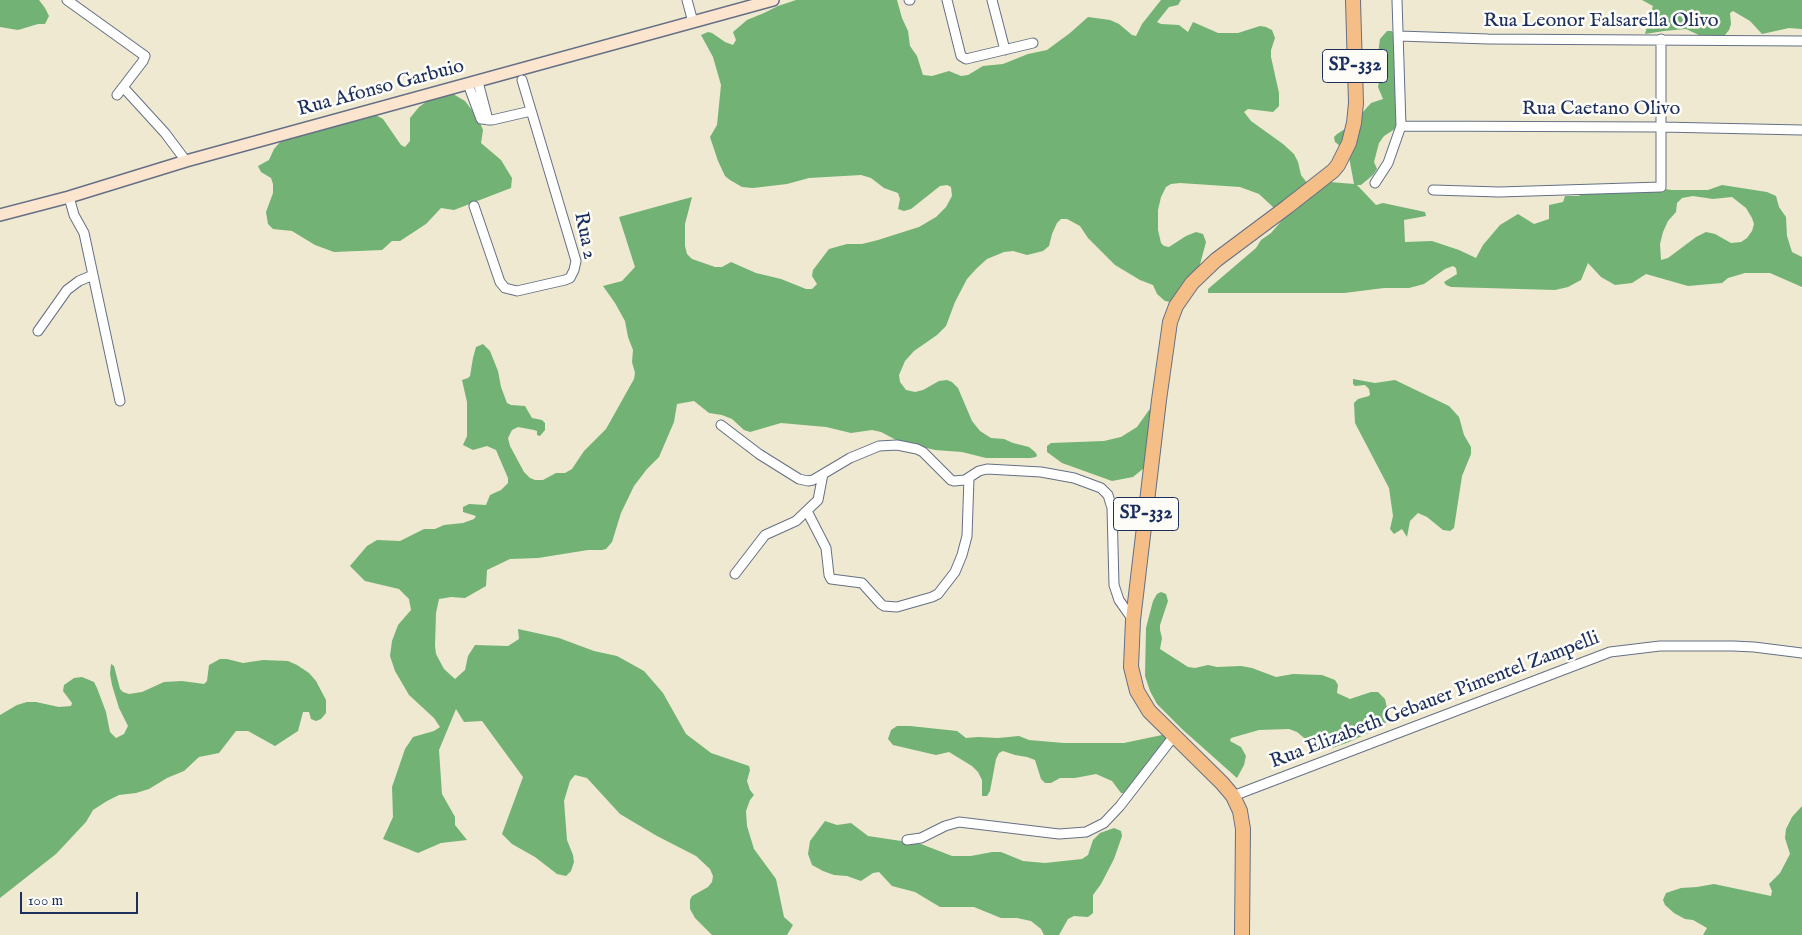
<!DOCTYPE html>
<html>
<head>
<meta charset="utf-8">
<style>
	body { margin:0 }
	#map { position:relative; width:1802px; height:935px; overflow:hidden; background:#eee9d0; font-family:"IM FELL English",serif }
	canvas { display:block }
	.scale { position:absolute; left:20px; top:892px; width:118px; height:22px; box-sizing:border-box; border:2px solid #1b2f5e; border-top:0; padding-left:6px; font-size:15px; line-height:18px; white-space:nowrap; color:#1b2f5e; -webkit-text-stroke:4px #fdfcf7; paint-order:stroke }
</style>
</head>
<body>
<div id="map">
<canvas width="1802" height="935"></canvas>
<div class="scale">100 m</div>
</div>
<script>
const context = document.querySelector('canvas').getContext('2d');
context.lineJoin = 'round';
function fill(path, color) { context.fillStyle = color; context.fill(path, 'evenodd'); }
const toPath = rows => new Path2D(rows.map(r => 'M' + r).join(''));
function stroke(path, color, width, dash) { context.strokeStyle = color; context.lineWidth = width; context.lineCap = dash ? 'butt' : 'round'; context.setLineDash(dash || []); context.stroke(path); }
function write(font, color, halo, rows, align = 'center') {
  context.font = font + ' "IM FELL English",serif'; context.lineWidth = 5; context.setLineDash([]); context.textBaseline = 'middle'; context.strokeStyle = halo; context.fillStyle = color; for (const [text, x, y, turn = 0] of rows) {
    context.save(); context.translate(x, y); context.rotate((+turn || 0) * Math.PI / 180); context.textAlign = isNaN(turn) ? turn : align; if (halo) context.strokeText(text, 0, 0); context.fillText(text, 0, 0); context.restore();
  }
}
const forest = toPath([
	[0,0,39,0,45,8,49,16,45,24,38,24,18,30,0,27],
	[796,0,897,0,902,18,908,31,910,46,917,56,923,75,932,76,949,71,961,76,968,75,983,66,1003,64,1028,54,1047,50,1070,33,1088,17,1110,20,1119,24,1132,35,1136,36,1142,24,1161,0,1181,0,1178,5,1169,7,1157,22,1161,24,1179,25,1188,32,1193,22,1218,33,1238,33,1260,26,1266,27,1272,30,1275,38,1271,50,1271,57,1279,93,1279,106,1273,112,1248,109,1244,112,1251,121,1283,144,1294,154,1298,162,1301,175,1307,183,1278,209,1273,207,1259,194,1240,187,1180,183,1171,184,1166,187,1161,197,1158,210,1158,230,1161,243,1164,246,1169,247,1186,236,1196,232,1203,234,1206,242,1199,268,1184,289,1170,302,1165,301,1157,294,1153,285,1140,280,1115,265,1088,238,1080,226,1067,219,1061,219,1057,223,1052,234,1049,246,1043,251,1027,255,1013,251,1004,252,987,259,977,268,967,279,955,302,946,326,937,335,914,351,905,361,899,375,900,382,906,390,915,392,923,390,939,381,947,380,952,382,958,388,972,421,980,431,991,438,1004,439,1013,443,1029,447,1035,452,1037,455,1036,457,1030,458,986,458,962,452,935,450,898,441,881,432,872,430,851,433,826,427,781,423,750,432,744,430,732,419,722,415,709,413,694,401,677,404,674,422,659,457,647,469,634,486,621,513,612,542,606,549,602,550,588,550,538,558,510,559,487,570,486,586,465,598,451,597,439,599,436,613,435,646,436,654,444,669,455,679,465,670,468,656,475,645,508,646,519,639,518,629,559,638,594,651,617,656,644,671,663,693,686,734,711,753,749,766,750,770,747,781,750,790,754,795,750,800,746,811,747,826,754,849,776,879,784,917,793,925,787,935,712,935,695,918,690,909,690,900,692,896,708,887,712,882,713,876,710,869,696,856,657,836,620,814,587,778,575,775,570,781,564,801,567,840,573,855,574,862,571,871,566,876,557,874,535,857,512,844,502,834,523,777,482,721,464,722,456,709,439,750,442,794,455,817,455,825,467,840,441,843,418,853,383,839,393,817,392,787,405,749,413,737,434,731,440,727,434,718,409,695,395,671,390,656,392,641,398,625,411,610,409,599,399,589,365,581,350,566,367,546,377,540,400,541,424,529,435,529,444,525,463,523,474,519,476,516,463,512,463,507,469,504,486,505,490,495,501,490,508,483,508,478,496,450,487,446,473,450,463,445,467,436,467,402,462,380,468,378,470,376,473,358,476,347,483,344,490,351,498,371,501,387,507,403,511,405,525,406,532,418,542,420,545,423,545,430,540,436,537,435,537,431,534,430,518,427,512,430,508,438,510,446,524,472,530,478,535,480,543,480,556,473,565,473,572,469,584,451,606,429,634,379,635,373,632,362,633,350,628,337,625,321,615,303,603,286,622,281,635,267,619,217,692,197,685,224,685,246,687,254,692,259,715,267,722,267,731,262,756,273,781,279,806,289,812,289,817,284,812,276,813,270,829,249,847,244,862,244,878,240,919,227,936,217,946,207,952,196,951,187,947,185,940,186,911,209,904,211,898,209,900,199,898,193,884,188,871,178,861,175,809,178,787,184,753,188,742,187,730,180,725,176,718,161,710,137,717,125,721,85,713,57,701,35,708,32,712,33,725,42,733,45,736,40,733,32,747,20,764,13,778,6],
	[1642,0,1802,0,1802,29,1789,28,1762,34,1750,21,1733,11,1730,13,1731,24,1729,30,1725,35,1720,37,1703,37,1686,29,1664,31,1645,34,1653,6],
	[1387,31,1392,31,1394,35,1398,127,1384,136,1379,143,1374,162,1377,169,1373,175,1361,185,1357,185,1376,205,1383,203,1425,212,1426,216,1404,220,1405,242,1432,241,1459,250,1476,258,1483,245,1500,225,1518,214,1534,224,1549,219,1549,205,1563,202,1565,196,1578,196,1606,186,1650,186,1671,190,1708,190,1722,185,1767,192,1776,196,1779,207,1786,217,1787,236,1792,252,1802,257,1802,287,1770,273,1745,273,1728,278,1722,283,1688,286,1646,274,1632,283,1615,285,1601,277,1588,263,1581,280,1568,287,1555,290,1451,287,1446,285,1444,282,1457,274,1456,268,1453,266,1445,269,1424,284,1409,288,1384,288,1344,293,1208,293,1208,289,1256,248,1261,240,1271,233,1285,217,1330,182,1354,184,1349,157,1345,150,1335,142,1334,137,1337,134,1345,129,1348,117,1363,112,1371,103,1383,99,1378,87,1380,76,1377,61,1380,39],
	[1693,196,1713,199,1732,197,1746,208,1752,218,1754,224,1752,231,1747,238,1741,242,1731,243,1715,234,1706,232,1696,237,1668,258,1661,260,1660,244,1663,232,1668,221,1676,212,1677,203,1682,198],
	[444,94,453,94,465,101,478,118,483,130,481,143,501,160,512,178,511,188,454,210,441,208,426,224,400,241,392,241,382,250,334,252,315,245,292,231,273,229,268,224,266,212,273,193,273,184,271,178,261,172,258,166,269,160,274,149,282,140,372,113,383,119,401,145,405,147,410,141,410,118,419,107,433,97],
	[1353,379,1375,383,1395,380,1449,406,1459,417,1464,435,1471,447,1471,454,1462,476,1454,528,1450,531,1443,530,1427,517,1418,513,1410,521,1407,537,1402,529,1394,534,1390,529,1393,516,1389,488,1355,423,1354,403,1358,399,1369,396,1370,394,1369,389,1365,385,1355,386,1353,384],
	[1157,406,1157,427,1144,468,1133,477,1112,481,1062,463,1047,452,1047,446,1051,443,1104,441,1121,437,1137,427,1149,410],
	[1161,592,1166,594,1168,601,1160,625,1160,630,1162,638,1160,649,1188,667,1195,668,1208,665,1217,667,1241,666,1252,668,1276,677,1293,674,1322,675,1335,680,1338,685,1337,693,1350,699,1371,692,1378,692,1385,699,1387,708,1387,721,1383,726,1349,742,1332,748,1315,747,1297,732,1289,729,1259,730,1231,738,1230,741,1241,747,1246,756,1244,765,1237,778,1183,730,1157,704,1150,691,1145,676,1146,628,1153,601,1157,594],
	[220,659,227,659,243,663,263,660,288,661,297,665,309,673,316,681,326,700,326,713,321,719,316,721,311,719,309,712,303,712,298,731,275,746,248,731,236,731,219,753,199,757,184,771,167,778,149,789,136,793,119,795,107,801,93,810,86,822,56,854,0,898,0,715,17,705,27,702,36,702,59,707,71,706,72,703,63,691,64,685,74,678,82,677,94,682,97,688,106,712,110,732,116,738,124,734,128,726,119,708,112,685,110,674,111,664,114,666,120,689,123,692,129,694,142,692,164,682,182,681,204,684,207,681,209,665],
	[897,726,910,726,957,731,966,738,978,737,998,738,1019,736,1029,740,1064,743,1124,743,1162,735,1166,736,1168,739,1129,793,1121,793,1112,781,1096,774,1075,778,1060,778,1051,783,1045,783,1041,779,1035,760,1027,757,1015,755,1003,751,999,753,996,759,990,791,987,796,982,796,982,780,978,772,972,766,949,752,936,755,893,745,888,739,891,730],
	[1802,806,1802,935,1703,935,1707,928,1693,920,1685,919,1674,913,1665,905,1663,900,1666,893,1681,888,1697,887,1714,884,1771,896,1772,891,1769,884,1780,873,1790,854,1785,838,1786,829,1792,817],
	[825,821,837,825,851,823,868,836,921,844,952,856,971,856,992,852,1001,852,1023,861,1045,863,1082,859,1088,855,1093,840,1100,833,1114,828,1121,831,1122,836,1114,859,1101,884,1093,895,1093,913,1088,917,1074,916,1068,919,1059,935,1044,935,1041,929,1031,921,1017,918,1001,918,974,907,940,907,915,892,892,886,879,872,873,873,861,881,847,876,834,875,823,871,812,865,808,854,810,841]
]);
const street = toPath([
	[67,0,145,56,143,61,117,95],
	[687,0,693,22],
	[909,0,910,0],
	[947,0,961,56,966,59,1033,43],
	[992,0,1005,50],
	[1399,36,1488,39,1802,41],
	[478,82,488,120],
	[468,84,481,119,492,120,531,111],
	[123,87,165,133,186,161],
	[1401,126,1661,127,1802,130],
	[1375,183,1388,163,1401,126,1397,0],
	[1433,190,1499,192,1661,187,1661,39],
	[69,197,74,215,84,233,120,401],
	[474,206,500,282,505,288,517,291,565,280,570,278,574,270,576,261,522,80],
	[38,331,67,290,79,281,93,275],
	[721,425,759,454,799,479,808,481,813,480,850,458,879,446,897,445,917,449,923,452,951,480,954,481,965,480,979,471,987,469,1041,472,1074,478,1101,488,1108,495,1112,508,1114,585,1119,600,1133,620],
	[807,511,826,548,829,575,831,579,862,583,881,604,884,606,897,607,932,597,938,594,955,572,962,555,967,536,969,478],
	[735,574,765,535,796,521,818,500,823,474],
	[1233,796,1610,652,1660,646,1733,646,1754,647,1802,653],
	[907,840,921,838,945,826,959,822,1059,834,1086,832,1104,823,1120,806,1174,736]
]);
const secondary = toPath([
	[0,215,69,197,186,161,773,0]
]);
const primary = toPath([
	[1242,935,1243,829,1240,811,1233,796,1222,783,1149,711,1137,691,1131,667,1133,620,1159,400,1170,322,1176,306,1192,283,1216,260,1287,207,1333,171,1338,165,1349,143,1354,123,1356,103,1353,0]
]);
const shields = [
	[1355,66,65],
	[1146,514,65]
];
const shieldNames = [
	["SP-332",1355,66],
	["SP-332",1146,514]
];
const streetNames = [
	["Rua Leonor Falsarella Olivo",1601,22],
	["Rua Afonso Garbuio",381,89,-15],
	["Rua Caetano Olivo",1601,110],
	["Rua 2",584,236,78],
	["Rua Elizabeth Gebauer Pimentel Zampelli",1435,701,-21]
];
fill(forest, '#72b274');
stroke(street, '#657086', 11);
stroke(secondary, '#657086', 14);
stroke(primary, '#657086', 16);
stroke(street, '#fff', 9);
stroke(secondary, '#fbe5cf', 11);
stroke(primary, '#f6be87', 14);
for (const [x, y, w] of shields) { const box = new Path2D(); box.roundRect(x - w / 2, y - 16.5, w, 33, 4); context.fillStyle = '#fdfcf7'; context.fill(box); stroke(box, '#1b2f5e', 1); }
write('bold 19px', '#1b2f5e', null, shieldNames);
write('20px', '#1b2f5e', '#fdfcf7', streetNames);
</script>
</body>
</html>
